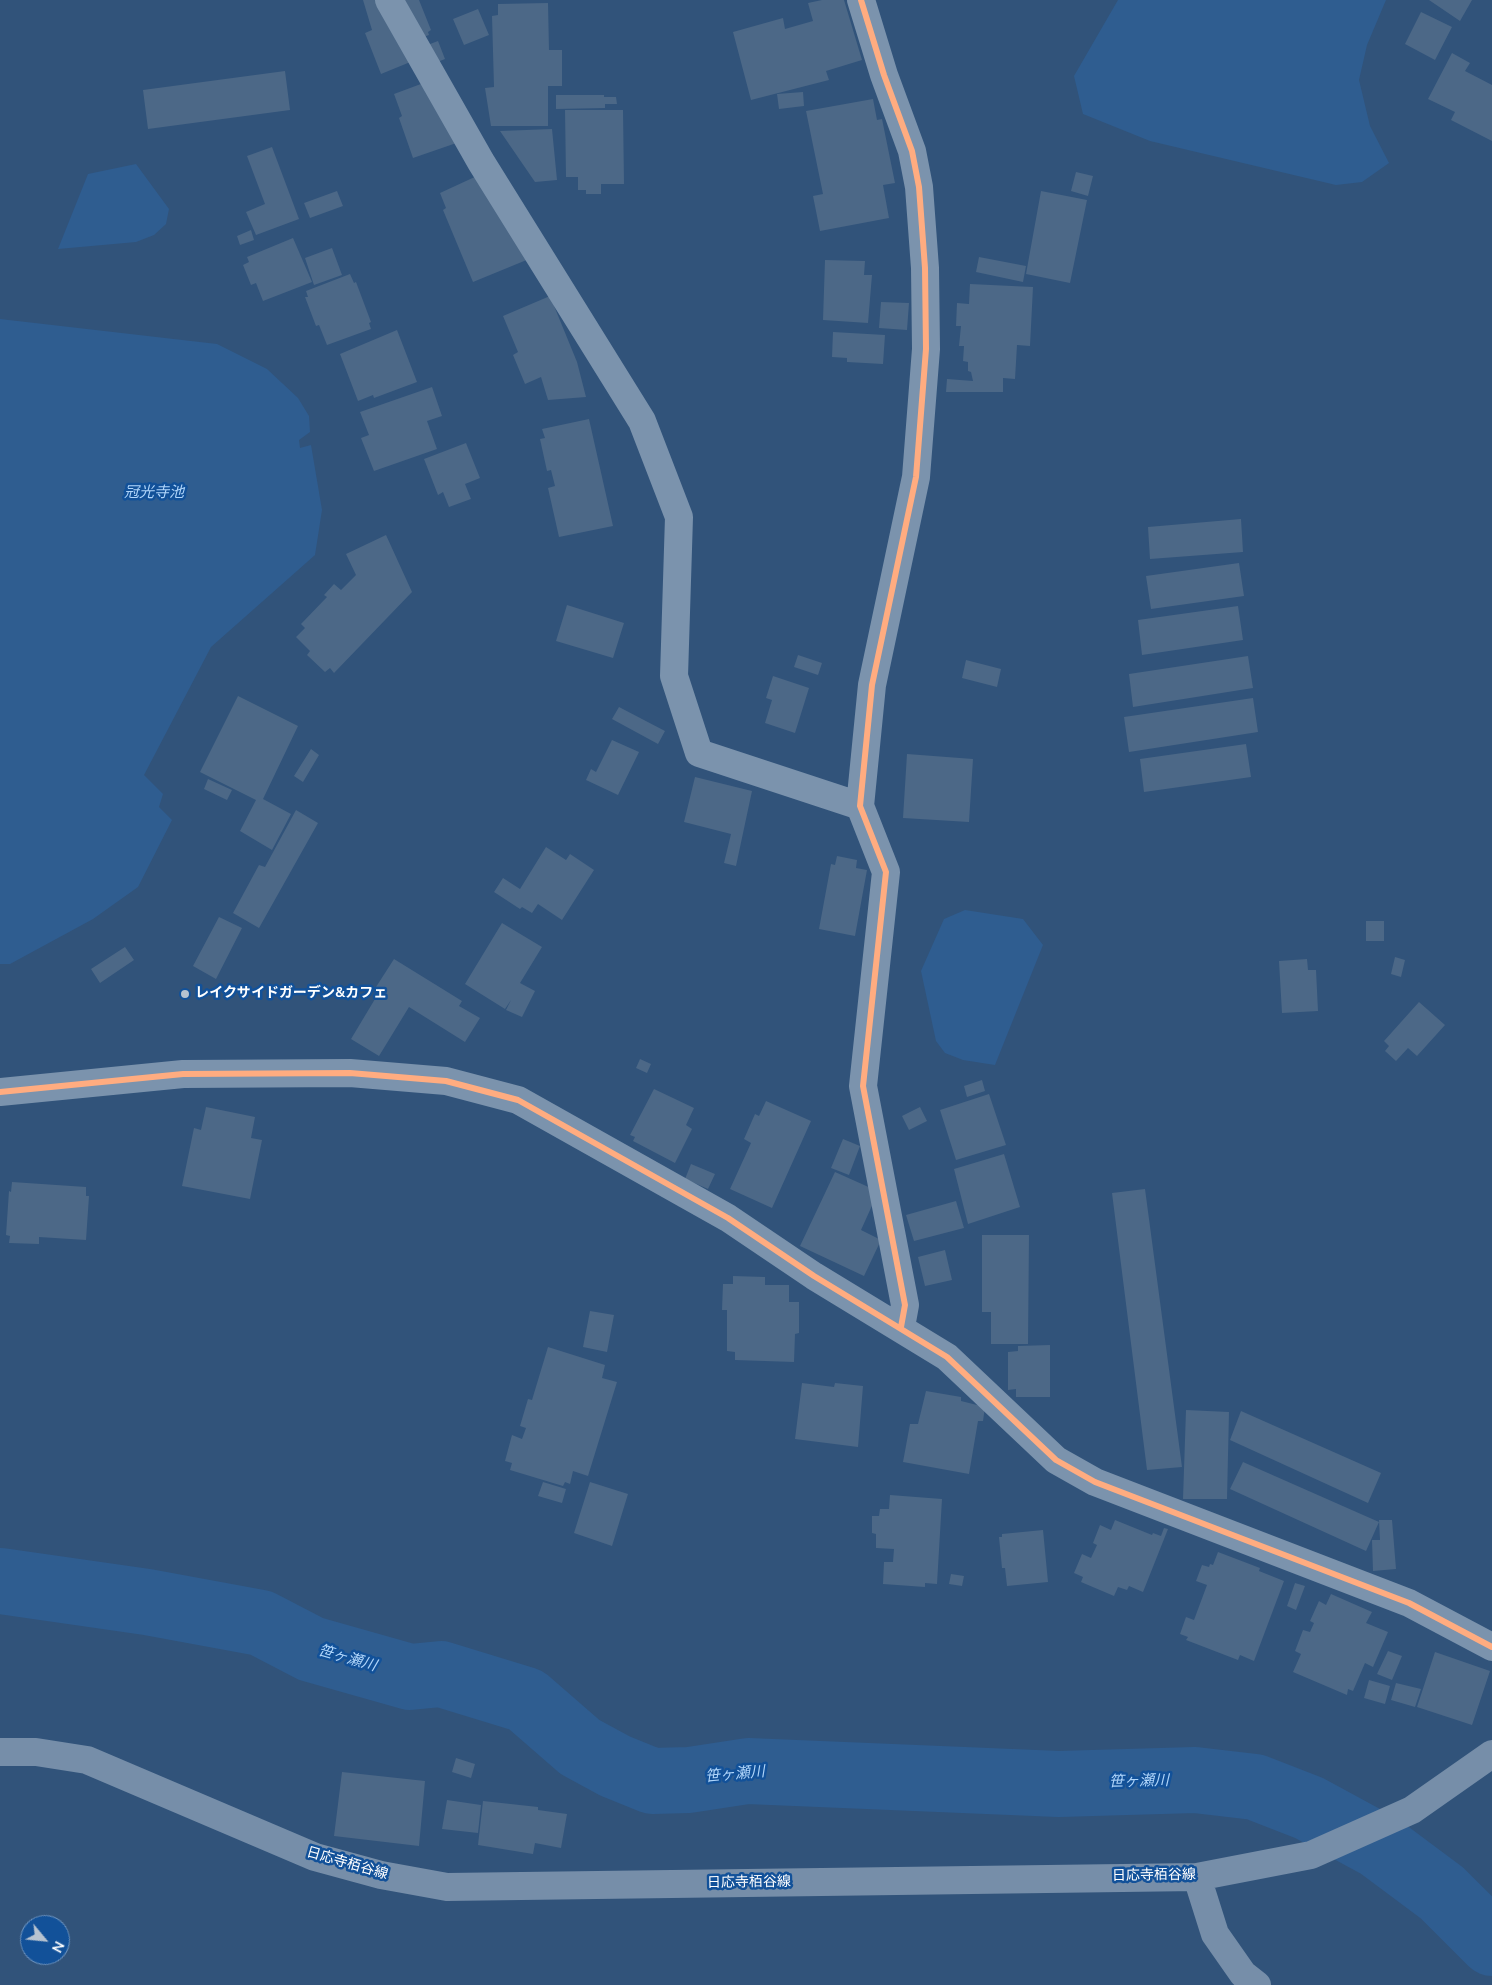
<!DOCTYPE html>
<html>
<head>
<meta charset="utf-8">
<style>
	body { margin:0 }
	#map { position:relative; width:1492px; height:1985px; overflow:hidden; background:#31537a; font-family:"Nunito Sans",sans-serif }
	canvas { display:block }
	.north { position:absolute; left:20px; top:1915px; width:50px; height:50px; box-sizing:border-box; background:#125199; border:1px solid #7197c2; border-radius:50%; rotate:118deg; font-size:14px; font-weight:700; line-height:20px; text-align:center; color:#fff }
	.north::after { content:''; display:block; margin:auto; width:18px; height:22px; background:#b7c3d0; clip-path:polygon(50% 0,100% 100%,50% 72%,0 100%) }
</style>
</head>
<body>
<div id="map">
<canvas width="1492" height="1985"></canvas>
<div class="north">N</div>
</div>
<script>
const context = document.querySelector('canvas').getContext('2d');
context.lineJoin = 'round';
function fill(path, color) { context.fillStyle = color; context.fill(path, 'evenodd'); }
const toPath = rows => new Path2D(rows.map(r => 'M' + r).join(''));
function stroke(path, color, width, dash) { context.strokeStyle = color; context.lineWidth = width; context.lineCap = dash ? 'butt' : 'round'; context.setLineDash(dash || []); context.stroke(path); }
function write(font, color, halo, rows, align = 'center') {
  context.font = font + ' "Nunito Sans","Noto Sans JP",sans-serif'; context.lineWidth = 5; context.setLineDash([]); context.textBaseline = 'middle'; context.strokeStyle = halo; context.fillStyle = color; for (const [text, x, y, turn = 0] of rows) {
    context.save(); context.translate(x, y); context.rotate((+turn || 0) * Math.PI / 180); context.textAlign = isNaN(turn) ? turn : align; if (halo) context.strokeText(text, 0, 0); context.fillText(text, 0, 0); context.restore();
  }
}
const water = toPath([
	[1118,0,1386,0,1367,45,1359,80,1370,126,1389,163,1362,182,1336,185,1150,141,1083,114,1074,76],
	[136,164,169,209,166,224,154,235,136,242,58,249,88,174],
	[0,319,217,344,267,369,298,398,309,416,310,432,299,440,300,448,311,445,322,510,315,555,211,647,144,775,163,794,159,807,172,820,138,887,93,919,10,964,0,964],
	[965,910,1023,919,1043,945,995,1065,963,1060,945,1053,936,1041,921,971,944,919]
]);
const river = toPath([
	[0,1581,147,1602,261,1623,311,1649,410,1677,441,1674,526,1700,580,1747,615,1766,652,1781,689,1780,748,1771,1059,1784,1195,1780,1255,1787,1309,1808,1379,1846,1442,1893,1492,1943]
]);
const building = toPath([
	[363,0,419,0,431,30,428,32,429,35,418,39,422,47,438,41,445,59,430,65,425,56,381,74,365,33,372,30],
	[822,0,844,0,862,60,826,71,829,80,751,100,733,32,783,18,785,29,813,21,808,3],
	[1429,0,1472,0,1460,21],
	[548,3,549,50,562,50,562,86,548,86,548,126,491,126,485,88,494,87,492,16,498,15,498,4],
	[478,9,489,35,464,45,453,19],
	[1421,12,1452,27,1435,60,1405,44],
	[1452,53,1470,63,1465,71,1492,85,1492,141,1451,120,1455,112,1428,99],
	[285,71,290,110,148,129,143,90],
	[445,75,468,139,413,158,399,118,402,116,394,94],
	[803,92,804,106,779,109,777,94],
	[556,95,604,95,604,97,616,97,617,104,605,104,605,108,556,109],
	[873,99,877,120,882,119,895,183,883,185,889,218,820,231,813,196,823,194,806,111],
	[565,110,623,110,624,184,601,184,601,194,586,194,586,190,578,190,578,177,566,177],
	[552,129,557,180,535,182,500,131],
	[272,147,299,219,256,235,246,212,265,204,247,156],
	[1076,172,1093,176,1088,196,1071,191],
	[479,175,529,259,473,282,443,210,446,208,440,193],
	[337,191,343,206,310,218,304,203],
	[1041,191,1087,200,1070,283,1026,274],
	[251,230,254,240,240,245,237,236],
	[293,238,312,282,263,301,256,283,251,285,243,265,249,262,247,257],
	[332,248,342,275,314,285,305,258],
	[979,257,1026,266,1023,282,976,272],
	[825,260,865,261,864,275,872,275,868,323,823,320],
	[350,274,354,283,356,282,371,322,369,323,371,329,327,345,319,325,316,326,305,297,308,297,306,291],
	[970,284,1033,287,1030,346,1017,345,1015,379,1003,378,1003,392,946,392,947,379,973,381,971,372,968,371,968,362,963,361,964,346,959,346,961,326,956,326,957,303,969,304],
	[550,296,577,362,586,397,548,400,541,377,525,384,513,355,518,352,503,316],
	[881,302,909,303,907,330,879,328],
	[397,330,417,382,374,398,373,395,358,401,340,354],
	[833,332,885,335,883,364,847,362,847,358,832,357],
	[432,387,442,416,427,421,437,449,374,471,361,438,369,435,360,412],
	[589,419,613,526,559,537,548,488,555,486,551,470,547,471,540,439,545,438,542,429],
	[466,443,480,478,465,484,471,499,449,507,443,492,438,495,424,459],
	[1241,519,1243,552,1150,559,1148,527],
	[386,535,412,592,334,673,330,668,325,672,307,655,310,651,296,637,305,628,301,624,327,597,324,595,334,584,341,590,356,575,346,554],
	[1239,563,1244,596,1151,609,1146,576],
	[567,605,624,623,613,658,556,641],
	[1238,606,1243,640,1142,655,1138,620],
	[798,655,822,663,818,675,794,667],
	[1248,656,1253,688,1133,707,1129,674],
	[966,660,1001,669,997,687,962,678],
	[773,676,809,688,795,733,765,723,772,700,766,698],
	[238,696,298,726,263,799,291,814,272,850,240,831,256,800,200,772],
	[1253,698,1258,732,1129,752,1124,717],
	[619,707,665,731,658,744,612,719],
	[612,740,639,752,618,795,586,780,591,769,596,772],
	[1246,744,1251,777,1144,792,1140,759],
	[311,749,319,755,303,782,294,776],
	[907,754,973,759,969,822,903,818],
	[695,777,752,791,736,866,724,863,731,834,684,822],
	[208,779,232,790,227,800,204,789],
	[296,810,318,823,259,928,233,913,259,865,265,867],
	[546,847,566,860,570,854,594,870,562,920,538,904,532,913,522,907,520,909,494,892,503,878,520,889],
	[837,856,857,860,856,868,867,870,855,936,819,929,831,864,835,865],
	[219,917,242,928,216,979,193,966],
	[1366,921,1384,921,1384,941,1366,941],
	[502,923,542,947,520,983,535,991,522,1017,506,1010,511,1000,505,1009,465,984],
	[125,947,134,960,100,983,91,969],
	[1395,957,1405,960,1401,977,1391,974],
	[394,959,462,1001,459,1006,480,1018,465,1042,409,1007,379,1056,351,1039,381,989,376,987],
	[1307,959,1308,970,1316,970,1318,1011,1282,1013,1279,961],
	[1419,1002,1445,1025,1417,1056,1408,1048,1396,1061,1385,1051,1389,1046,1384,1041],
	[640,1059,651,1064,647,1073,636,1068],
	[982,1080,985,1091,967,1097,964,1086],
	[654,1089,694,1108,686,1125,692,1129,675,1163,633,1141,635,1137,630,1135],
	[989,1094,1006,1145,956,1160,940,1110],
	[766,1101,811,1121,772,1208,730,1189,751,1143,744,1139,755,1114,759,1116],
	[206,1107,255,1117,251,1138,262,1140,250,1199,182,1186,194,1128,201,1130],
	[920,1107,927,1121,909,1130,902,1116],
	[843,1139,860,1146,849,1175,831,1168],
	[1004,1154,1020,1207,968,1224,954,1169],
	[691,1164,715,1174,708,1189,685,1179],
	[835,1172,873,1189,870,1196,875,1199,861,1230,881,1240,864,1276,800,1246],
	[12,1182,86,1187,86,1196,89,1196,86,1240,39,1237,39,1244,9,1243,10,1236,6,1235,9,1191,11,1192],
	[1145,1189,1182,1467,1147,1470,1112,1193],
	[956,1201,964,1228,914,1241,906,1215],
	[982,1235,1029,1235,1028,1344,991,1344,991,1312,982,1312],
	[945,1250,952,1280,925,1286,918,1257],
	[733,1276,765,1277,765,1285,789,1285,789,1302,799,1302,799,1333,795,1334,794,1362,735,1360,735,1352,727,1351,727,1310,722,1310,723,1284,733,1284],
	[590,1311,614,1315,607,1352,583,1347],
	[1050,1345,1050,1397,1016,1397,1016,1389,1008,1390,1008,1352,1018,1351,1018,1346],
	[548,1347,605,1365,602,1378,617,1382,588,1476,573,1471,570,1484,565,1482,563,1486,510,1470,512,1463,505,1461,512,1435,522,1439,526,1428,520,1426,528,1399,532,1400],
	[802,1383,834,1387,835,1383,863,1386,858,1447,795,1439],
	[926,1391,961,1397,961,1401,985,1407,983,1421,978,1421,969,1474,903,1462,910,1424,918,1424],
	[1186,1410,1229,1412,1227,1499,1183,1499],
	[1241,1411,1381,1473,1368,1503,1230,1440],
	[1243,1462,1379,1522,1366,1551,1230,1489],
	[543,1482,566,1489,562,1503,538,1496],
	[590,1482,628,1494,612,1546,574,1533],
	[890,1495,942,1499,937,1584,925,1583,925,1587,883,1584,884,1562,893,1562,894,1549,876,1548,876,1534,872,1533,872,1516,879,1516,880,1509,889,1509],
	[1115,1520,1152,1535,1153,1533,1161,1536,1164,1528,1168,1529,1143,1592,1129,1586,1127,1590,1118,1587,1114,1596,1081,1582,1083,1577,1074,1573,1082,1554,1091,1558,1097,1545,1093,1543,1100,1525,1111,1530],
	[1379,1520,1392,1520,1396,1569,1373,1571,1372,1540,1380,1540],
	[1043,1530,1048,1582,1007,1586,1005,1568,1002,1568,999,1537,1002,1537,1002,1534],
	[1218,1552,1260,1568,1259,1571,1284,1581,1254,1661,1240,1655,1238,1660,1186,1640,1188,1637,1180,1634,1186,1617,1194,1620,1207,1585,1196,1581,1202,1565,1209,1567,1210,1564,1213,1565],
	[951,1574,964,1576,962,1586,949,1584],
	[1295,1583,1305,1586,1296,1610,1287,1606],
	[1331,1594,1372,1612,1366,1623,1388,1632,1373,1667,1365,1663,1353,1691,1348,1689,1347,1695,1293,1672,1301,1654,1295,1651,1303,1630,1310,1632,1314,1623,1310,1621,1319,1601,1326,1605],
	[1388,1651,1402,1656,1392,1680,1377,1674],
	[1435,1652,1490,1671,1472,1725,1417,1707],
	[1369,1680,1390,1686,1385,1704,1364,1698],
	[1396,1683,1421,1689,1415,1707,1391,1700],
	[456,1758,475,1764,471,1778,452,1772],
	[342,1772,425,1781,419,1846,334,1836],
	[447,1800,481,1805,478,1833,442,1829],
	[483,1801,538,1807,538,1810,567,1814,561,1848,535,1843,533,1854,478,1845]
]);
const minor = toPath([
	[389,0,481,162,642,421,679,517,674,676,699,753,860,806],
	[861,0,884,75,912,151,919,187,925,268,926,349,916,477,872,685,860,806,886,872,863,1086,905,1305,901,1327],
	[0,1092,183,1074,350,1073,446,1081,518,1100,728,1218,814,1276,947,1357,1056,1460,1095,1482,1409,1603,1492,1647]
]);
const secondary = toPath([
	[0,1752,36,1752,87,1760,315,1857,381,1875,447,1887,1197,1877,1311,1855,1412,1810,1492,1754],
	[1197,1877,1215,1934,1243,1974,1257,1985]
]);
const cycleway = toPath([
	[861,0,884,75,912,151,919,187,925,268,926,349,916,477,872,685,860,806,886,872,863,1086,905,1305,901,1327],
	[0,1092,183,1074,350,1073,446,1081,518,1100,728,1218,814,1276,947,1357,1056,1460,1095,1482,1409,1603,1492,1647]
]);
const markers = [
	[185,994,5,"#b7c3d0"]
];
const poiNames = [
	["レイクサイドガーデン&カフェ",195,994]
];
const streetNames = [
	["日応寺栢谷線",347,1864,16],
	["日応寺栢谷線",1154,1876,-1],
	["日応寺栢谷線",749,1883,-1]
];
const waterNames = [
	["冠光寺池",154,493],
	["笹ヶ瀬川",347,1659,16],
	["笹ヶ瀬川",735,1775,-5],
	["笹ヶ瀬川",1139,1782,-1]
];
fill(water, '#2f5d90');
stroke(river, '#2f5d90', 66);
fill(building, '#4c6887');
stroke(minor, '#7b93ad', 28);
stroke(secondary, '#768ea9', 28);
stroke(cycleway, '#ffac80', 6);
for (const [x, y, r, color] of markers) { const dot = new Path2D(); dot.arc(x, y, r, 0, 2 * Math.PI); context.fillStyle = color; context.fill(dot); stroke(dot, '#125199', 2); }
write('bold 14px', '#fff', '#125199', poiNames, 'left');
write('14px', '#fff', '#125199', streetNames);
write('italic 15px', '#b0d5fa', '#125199', waterNames);
</script>
</body>
</html>
